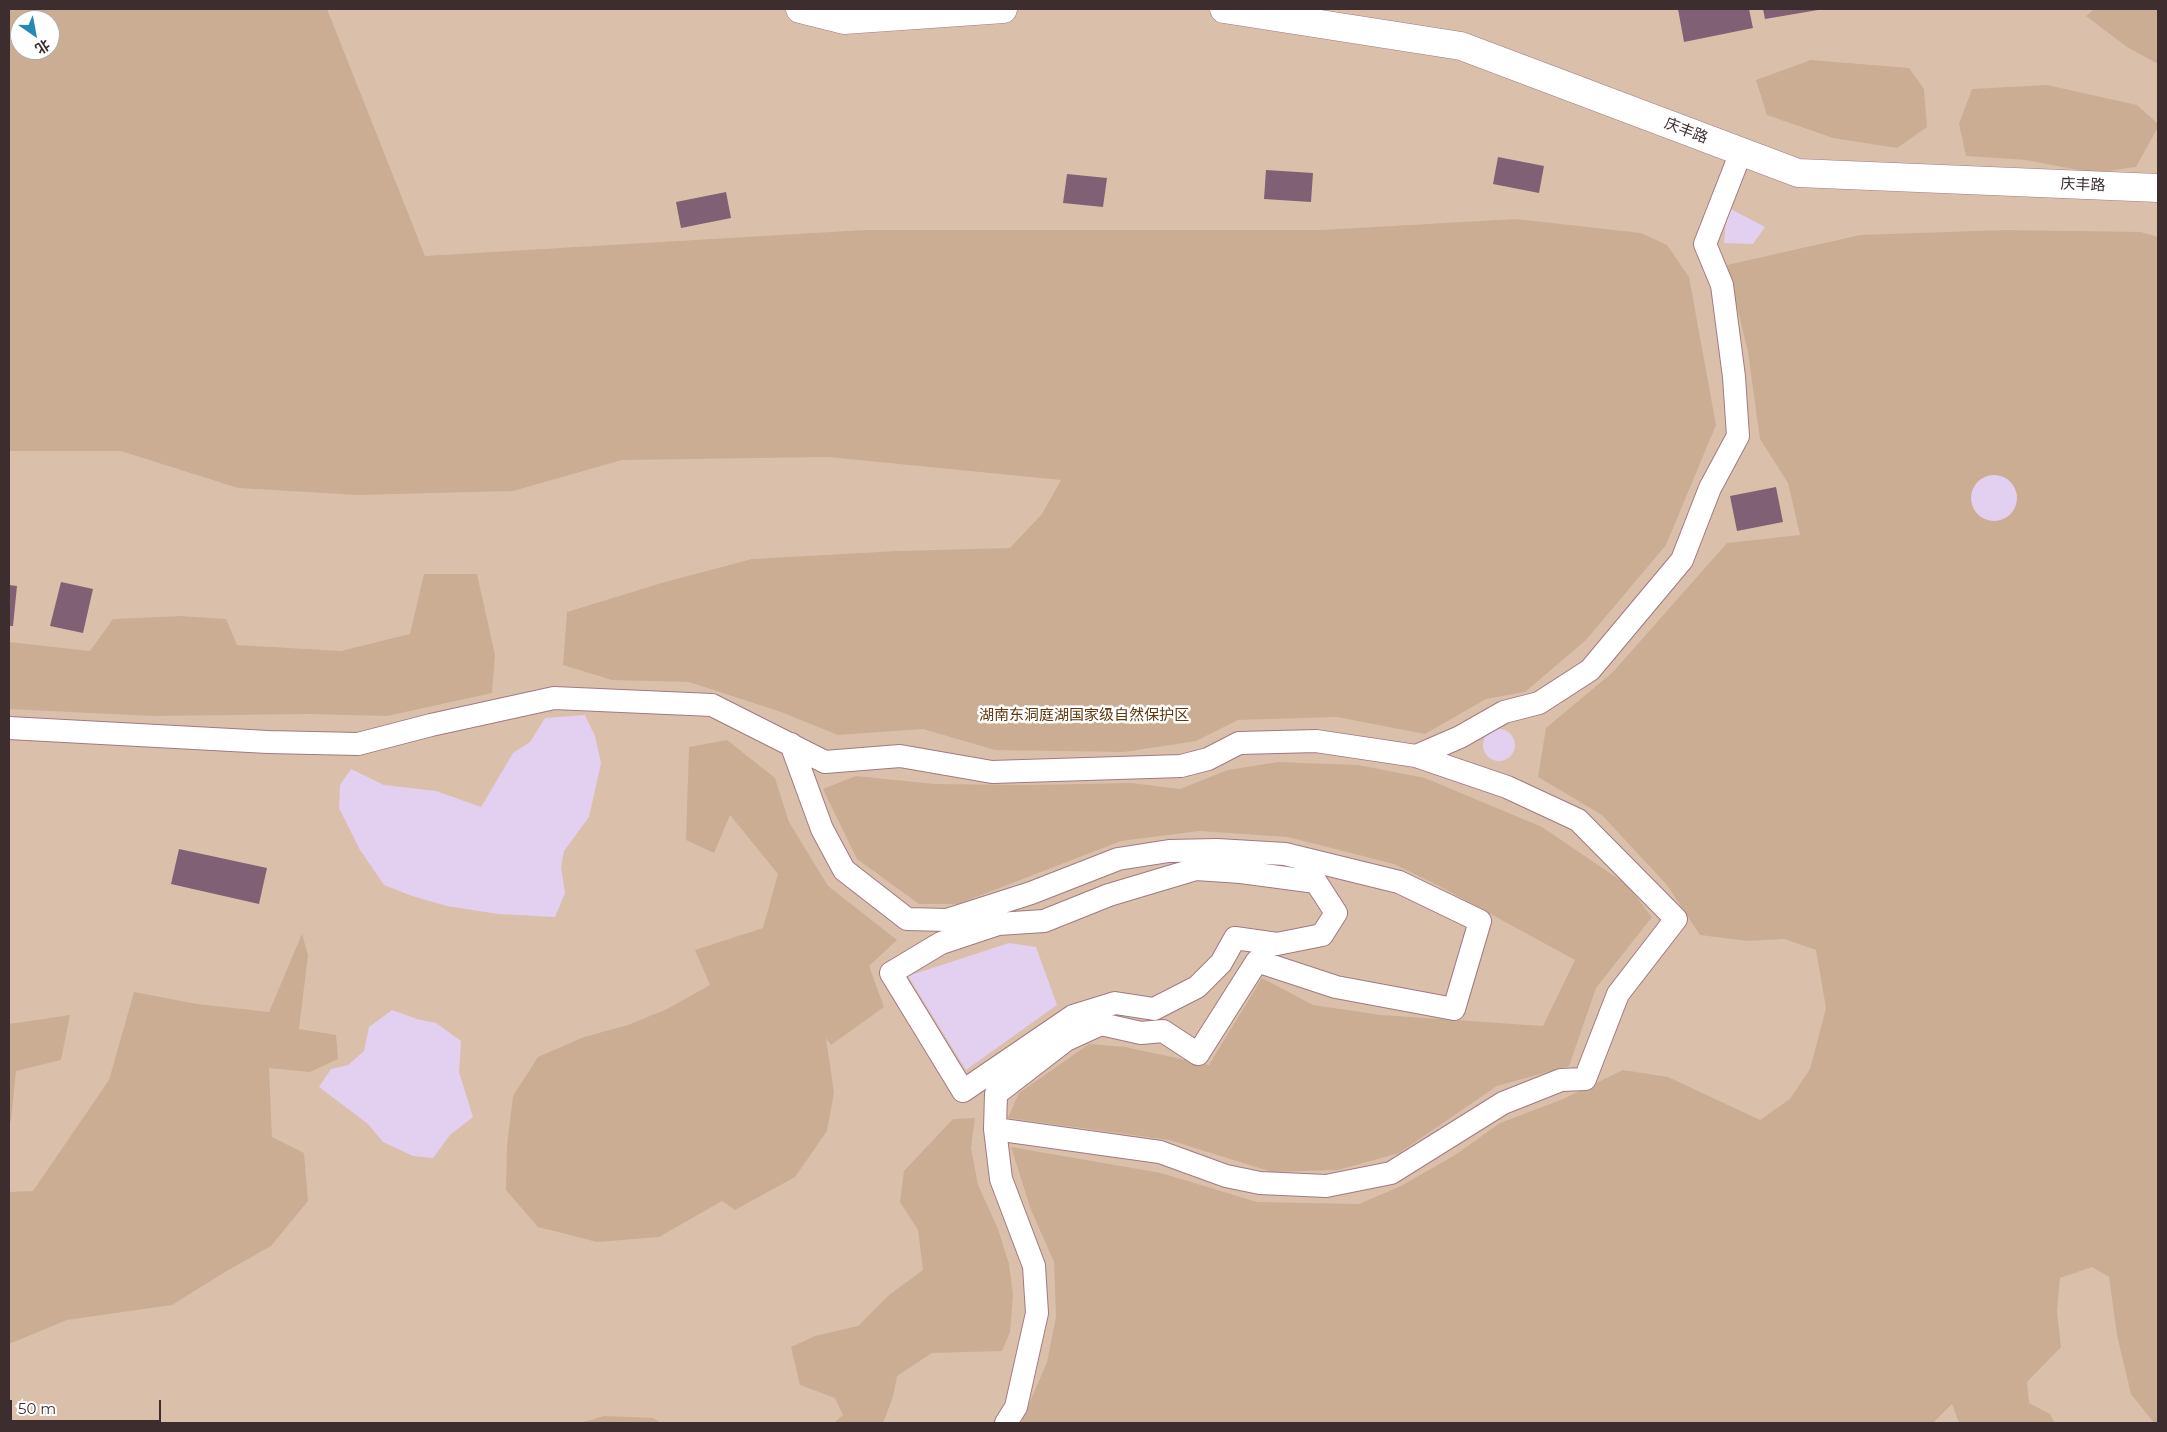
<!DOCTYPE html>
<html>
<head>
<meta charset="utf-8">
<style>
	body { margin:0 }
	#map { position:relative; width:2167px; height:1432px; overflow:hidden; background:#feecef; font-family:Montserrat,"Noto Sans SC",sans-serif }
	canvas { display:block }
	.frame { position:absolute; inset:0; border:10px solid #3d2d2f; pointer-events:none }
	.north { position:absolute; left:10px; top:10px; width:50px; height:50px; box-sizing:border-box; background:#fff; border:1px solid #b1abac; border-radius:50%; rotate:147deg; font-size:14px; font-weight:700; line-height:20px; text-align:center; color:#3d2d2f }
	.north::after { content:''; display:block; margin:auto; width:18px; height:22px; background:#258ab3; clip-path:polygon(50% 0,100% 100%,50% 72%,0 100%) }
	.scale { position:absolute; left:10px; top:1400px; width:151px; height:22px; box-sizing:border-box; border:2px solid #3d2d2f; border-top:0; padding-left:6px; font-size:15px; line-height:18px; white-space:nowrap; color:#3d2d2f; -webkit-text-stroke:4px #fff; paint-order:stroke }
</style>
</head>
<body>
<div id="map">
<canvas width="2167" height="1432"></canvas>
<div class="frame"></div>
<div class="north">北</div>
<div class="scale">50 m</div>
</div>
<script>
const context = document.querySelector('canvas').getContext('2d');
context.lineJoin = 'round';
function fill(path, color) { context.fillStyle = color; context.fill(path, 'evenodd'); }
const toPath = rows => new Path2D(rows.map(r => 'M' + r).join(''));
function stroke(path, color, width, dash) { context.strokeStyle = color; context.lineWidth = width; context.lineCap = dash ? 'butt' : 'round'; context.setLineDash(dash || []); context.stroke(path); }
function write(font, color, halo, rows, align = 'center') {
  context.font = font + ' Montserrat,"Noto Sans SC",sans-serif'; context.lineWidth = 5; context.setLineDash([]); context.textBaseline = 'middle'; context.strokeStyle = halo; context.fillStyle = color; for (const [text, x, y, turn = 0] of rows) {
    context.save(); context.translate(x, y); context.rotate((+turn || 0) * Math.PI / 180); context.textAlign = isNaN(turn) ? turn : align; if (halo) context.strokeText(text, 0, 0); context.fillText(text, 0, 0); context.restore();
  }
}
const green = toPath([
	[9,9,2158,9,2158,1423,9,1423],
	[20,20,50,20,50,50,20,50]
]);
const forest = toPath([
	[9,9,327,9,425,256,864,230,1321,230,1516,219,1641,233,1667,245,1689,277,1716,425,1666,545,1586,640,1525,692,1486,699,1425,734,1337,717,1238,720,1196,741,1124,752,995,750,923,729,838,735,781,712,689,682,612,680,563,665,567,612,665,582,752,559,898,551,1010,548,1042,514,1061,480,828,457,622,460,513,491,358,495,238,488,121,451,9,451],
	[20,20,50,20,50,50,20,50],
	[2094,9,2158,9,2158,64,2127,47,2086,16],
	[1811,60,1909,68,1924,89,1927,127,1897,148,1833,138,1767,115,1756,80],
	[2047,85,2137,105,2158,124,2158,127,2136,167,2094,173,2026,160,1966,156,1959,124,1972,89],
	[2006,230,2141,232,2158,237,2158,1423,2154,1423,2131,1394,2117,1335,2109,1277,2092,1267,2060,1278,2057,1312,2061,1347,2027,1382,2029,1403,2050,1414,2055,1423,1959,1423,1952,1404,1933,1423,1021,1423,1047,1362,1056,1317,1054,1262,1031,1210,1011,1147,1161,1173,1257,1202,1359,1204,1401,1186,1455,1155,1500,1123,1563,1099,1623,1070,1668,1077,1760,1120,1790,1099,1810,1069,1826,1008,1816,950,1784,939,1748,941,1700,935,1667,885,1602,815,1538,777,1546,728,1613,672,1727,543,1800,535,1788,483,1760,439,1748,352,1727,265,1860,235],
	[424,574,477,574,495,655,492,693,387,716,310,714,153,716,9,709,9,642,90,651,113,619,181,616,226,619,237,645,341,651,410,634],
	[727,740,775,778,789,822,828,886,897,940,869,966,884,1007,831,1045,826,1038,834,1093,827,1131,795,1177,735,1210,722,1201,659,1237,597,1242,538,1227,506,1190,507,1145,513,1096,538,1057,584,1037,628,1025,667,1009,710,985,695,950,763,928,778,874,730,815,714,853,686,840,689,747],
	[1278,762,1358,765,1425,778,1542,827,1626,884,1652,917,1596,988,1569,1066,1497,1086,1399,1153,1338,1170,1272,1172,1169,1140,1008,1118,1019,1093,1089,1044,1125,1047,1209,1065,1262,978,1313,1005,1381,1015,1543,1026,1575,960,1441,887,1394,864,1288,837,1199,831,1121,841,958,904,919,904,857,859,823,789,856,776,935,784,1028,785,1131,783,1180,789,1228,770],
	[302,934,308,955,299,1029,336,1035,338,1059,310,1072,269,1068,272,1137,304,1153,308,1201,271,1246,225,1272,172,1305,67,1320,9,1344,9,1192,33,1191,109,1080,134,992,197,1004,269,1012],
	[70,1015,61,1060,16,1071,11,1121,9,1122,9,1024],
	[975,1118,971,1148,978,1185,998,1229,1009,1264,1013,1295,1010,1332,1002,1351,932,1353,897,1376,893,1397,883,1423,834,1423,843,1415,835,1398,800,1385,791,1347,815,1336,858,1326,889,1295,923,1270,918,1230,900,1202,904,1171,953,1119],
	[604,1416,653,1418,661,1423,580,1423]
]);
const water = toPath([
	[1727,207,1765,227,1753,244,1724,243],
	'1971 498a23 23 0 1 1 46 0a23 23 0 1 1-46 0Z',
	[585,715,595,736,601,763,589,817,564,851,561,867,565,893,555,917,498,914,447,906,412,896,384,885,360,850,339,808,340,785,351,769,384,785,436,791,481,807,513,753,530,742,545,718],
	'1483 745a16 16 0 1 1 32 0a16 16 0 1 1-32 0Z',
	[1009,943,1036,947,1057,1005,966,1070,908,976],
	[392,1010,417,1019,436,1023,461,1041,459,1072,473,1117,450,1135,433,1158,413,1156,383,1142,368,1124,319,1087,331,1069,348,1065,364,1051,369,1027]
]);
const building = toPath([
	[1678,9,1749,9,1753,28,1684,42],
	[1763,9,1818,9,1818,10,1765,19],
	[1498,157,1544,166,1539,193,1493,184],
	[1266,170,1313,173,1311,202,1264,199],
	[1067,174,1107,178,1103,207,1063,203],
	[726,192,731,218,681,228,676,202],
	[1776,487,1783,522,1737,531,1730,496],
	[61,582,93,589,83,633,50,626],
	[9,585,17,586,13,626,9,626],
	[179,849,267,868,259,904,171,884]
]);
const minor = toPath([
	[9,728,268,742,358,744,431,725,554,698,712,705,825,762,900,756,992,772,1181,766,1208,759,1239,743,1316,741,1416,756,1460,737,1504,712,1539,703,1590,670,1682,560,1710,488,1738,436,1734,377,1722,285,1705,244,1741,152],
	[791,744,822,829,844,870,907,919,947,920,1031,893,1118,859,1169,851,1217,850,1285,854,1399,882,1480,921,1454,1009,1336,987,1257,961,1198,1054,1163,1031,1141,1033,1101,1024,1066,1040,996,1094,995,1129,1001,1179,1034,1266,1037,1313,1016,1407,1006,1423],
	[1196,869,1241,872,1316,882,1336,913,1322,935,1277,944,1235,938,1221,963,1197,987,1154,1009,1115,1003,1073,1016,963,1091,891,973,941,943,998,924,1044,921,1109,895,1196,869],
	[995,1129,1160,1152,1226,1176,1260,1183,1326,1186,1391,1173,1503,1103,1561,1080,1585,1079,1618,994,1676,919,1578,820,1507,787,1416,756]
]);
const tertiary = toPath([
	[800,9,844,20,1003,9],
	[1224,9,1461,46,1798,173,2158,188]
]);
const streetNames = [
	["庆丰路",1686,131,21],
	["庆丰路",2083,185,2]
];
const parkNames = [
	["湖南东洞庭湖国家级自然保护区",1084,716]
];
fill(green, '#dac0ab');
fill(forest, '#cbad94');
fill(water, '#e3cfef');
fill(building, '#806074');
stroke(minor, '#a17980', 24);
stroke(tertiary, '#a17980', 29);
stroke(minor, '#fff', 22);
stroke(tertiary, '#fff', 28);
write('15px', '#3d2d2f', '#fff', streetNames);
write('15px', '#60380c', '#fff', parkNames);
</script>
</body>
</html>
